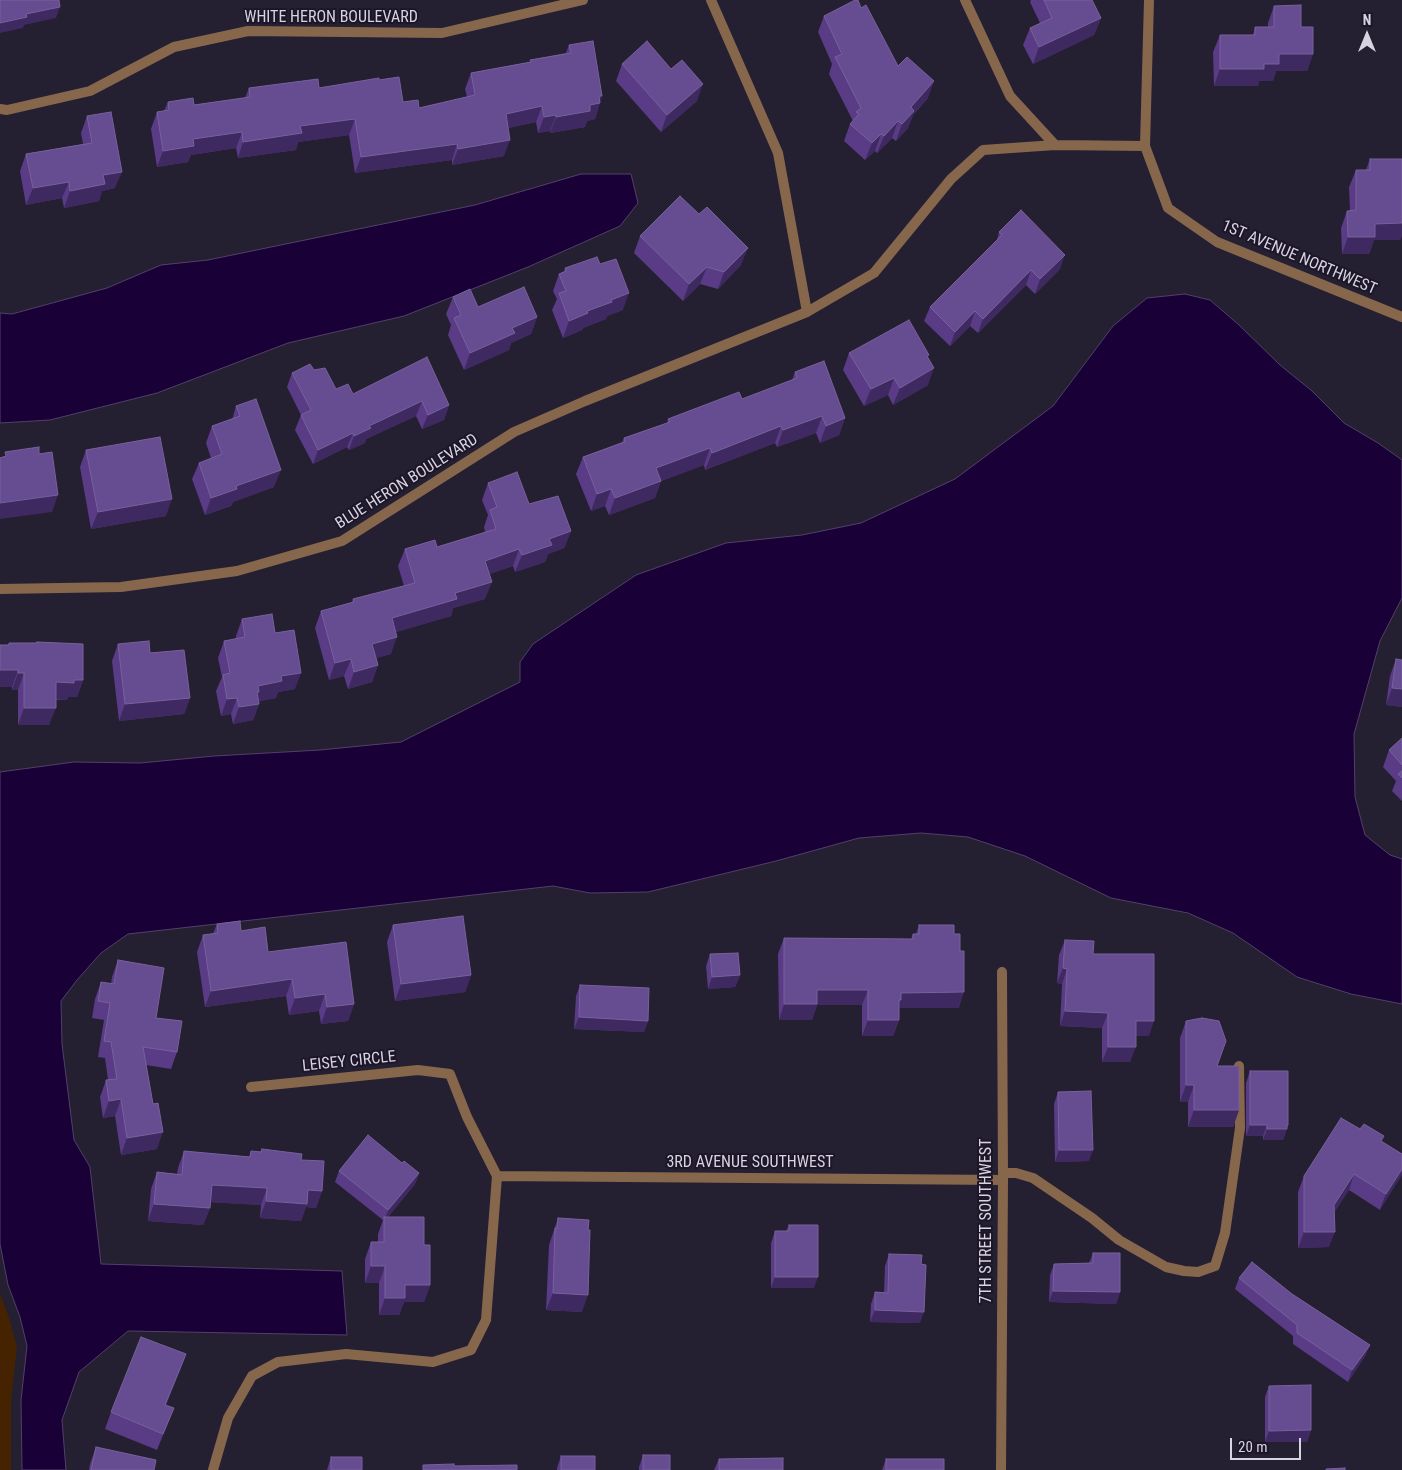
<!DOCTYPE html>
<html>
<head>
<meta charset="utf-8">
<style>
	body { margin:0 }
	#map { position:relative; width:1402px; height:1470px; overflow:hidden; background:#251f32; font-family:"Roboto Condensed",sans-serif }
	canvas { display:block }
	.north { position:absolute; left:1342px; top:10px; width:50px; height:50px; -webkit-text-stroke:4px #1c1628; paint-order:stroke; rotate:0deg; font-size:14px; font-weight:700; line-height:20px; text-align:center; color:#d7d4e1 }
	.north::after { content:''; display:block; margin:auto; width:18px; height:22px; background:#d7d4e1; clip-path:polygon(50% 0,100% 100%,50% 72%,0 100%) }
	.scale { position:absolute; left:1230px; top:1438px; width:71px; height:22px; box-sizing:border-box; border:2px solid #d7d4e1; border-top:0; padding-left:6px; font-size:15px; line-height:18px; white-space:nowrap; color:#d7d4e1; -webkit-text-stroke:4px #1c1628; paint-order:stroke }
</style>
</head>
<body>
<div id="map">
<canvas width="1402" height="1470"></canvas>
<div class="north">N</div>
<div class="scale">20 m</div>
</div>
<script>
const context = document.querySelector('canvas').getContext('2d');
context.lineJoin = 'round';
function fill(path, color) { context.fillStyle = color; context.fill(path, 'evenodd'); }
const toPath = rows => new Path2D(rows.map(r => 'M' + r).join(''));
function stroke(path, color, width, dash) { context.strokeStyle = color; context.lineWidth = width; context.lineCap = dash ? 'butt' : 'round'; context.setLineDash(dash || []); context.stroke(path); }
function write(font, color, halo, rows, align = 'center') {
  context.font = font + ' "Roboto Condensed",sans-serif'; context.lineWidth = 4; context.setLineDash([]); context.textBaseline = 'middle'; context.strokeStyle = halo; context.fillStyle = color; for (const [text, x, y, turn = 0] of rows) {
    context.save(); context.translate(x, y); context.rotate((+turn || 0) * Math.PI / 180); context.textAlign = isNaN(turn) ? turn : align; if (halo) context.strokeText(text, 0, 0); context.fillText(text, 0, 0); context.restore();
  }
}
const green = toPath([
	[0,1293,10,1321,17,1347,11,1400,11,1470,0,1470]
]);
const water = toPath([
	[581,174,631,174,638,203,620,226,528,267,404,316,288,343,157,393,50,420,0,423,0,313,12,314,107,288,161,265,208,260,475,205,581,174],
	[1185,294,1210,300,1239,325,1280,365,1312,391,1344,423,1378,443,1402,460,1402,598,1380,641,1354,734,1355,797,1365,835,1390,855,1402,859,1402,1004,1351,994,1297,977,1233,933,1188,913,1111,898,1025,856,968,837,921,833,859,838,776,861,648,892,590,893,553,886,128,934,101,953,77,980,61,1001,62,1044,74,1140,90,1167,101,1264,342,1271,347,1335,128,1331,79,1372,62,1420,66,1470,22,1470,21,1400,27,1346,20,1317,8,1285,0,1244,0,772,74,762,140,763,214,756,320,750,401,742,520,682,520,662,533,644,636,575,726,543,802,535,861,523,955,479,1053,406,1113,326,1147,298,1185,294]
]);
const street = toPath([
	[711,0,778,153,807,312],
	[965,0,1010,96,1055,145],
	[1149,0,1145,146,1168,208,1217,242,1402,317],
	[0,109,7,110,90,91,174,47,248,31,442,33,583,0],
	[0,589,121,587,237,571,342,541,514,432,585,401,807,312,874,273,951,179,983,150,1055,145,1145,146],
	[251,1087,418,1070,450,1074,467,1117,497,1176],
	[1003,1173,1016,1173,1033,1178,1092,1218,1119,1240,1166,1267,1184,1271,1198,1272,1215,1266,1225,1233,1240,1128,1239,1066],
	[497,1176,1003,1180],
	[213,1470,228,1418,252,1376,278,1362,346,1354,433,1362,471,1350,486,1320,497,1176],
	[1001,1470,1003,1180,1002,972]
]);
const wall = toPath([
	[1031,0,1092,0,1101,18,1094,35,1033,64,1023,45,1030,28,1040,23,1030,2],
	[1274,6,1301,27,1313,54,1307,71,1276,71,1273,81,1259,81,1258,86,1214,86,1213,52,1220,35,1253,35,1255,27,1268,27,1268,23],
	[861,8,898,66,928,98,913,115,908,128,896,141,892,138,877,153,875,151,865,160,844,141,850,124,853,121,829,74,832,64,818,32,824,16],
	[569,45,600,102,595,119,587,121,585,127,550,133,550,131,538,133,536,122,508,128,504,156,452,165,452,160,355,173,349,135,298,142,296,150,238,158,236,148,191,155,188,162,157,167,151,129,157,112,164,111,168,102,194,105,245,98,249,88,319,88,379,80,403,102,419,108,467,97,465,89,471,73,530,62,530,60,566,53],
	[622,64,671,69,697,101,661,132,616,81],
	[87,116,115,188,102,191,99,201,64,208,62,198,26,205,20,171,26,154,83,144,81,133],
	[1370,159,1402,159,1402,235,1400,240,1374,240,1369,254,1342,254,1341,228,1347,211,1350,211,1349,187,1356,170,1366,170],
	[999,232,1060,269,1035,294,1026,285,978,333,970,326,950,346,924,321,930,307,997,240],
	[640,236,741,265,718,289,700,284,683,301,634,253],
	[600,264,623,310,607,316,606,319,583,328,582,330,563,338,552,310,557,299,553,291,559,274,564,272,565,268],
	[453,297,478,307,537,317,531,334,511,343,509,350,464,370,448,335,451,325,446,314],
	[849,353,928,357,928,385,893,405,888,395,864,406,843,370],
	[314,370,336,389,353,394,449,405,444,420,422,429,416,416,366,439,365,443,349,450,347,447,313,464,295,430,301,415,287,387,292,373],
	[795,372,845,418,839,435,820,443,816,433,777,447,775,443,705,470,704,465,661,481,655,498,609,515,605,506,591,511,576,474,583,457,622,442,624,438,667,423,668,419,742,399,792,380],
	[236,406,274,487,233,502,231,506,205,515,192,479,199,463,211,458,206,443,212,426,232,420],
	[86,450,166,516,91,529,80,467],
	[488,483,529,504,571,531,564,548,548,554,545,562,515,572,513,566,489,574,485,599,453,608,451,616,396,632,391,654,376,658,378,665,372,682,348,689,344,676,329,680,315,628,321,611,352,602,353,599,404,586,398,566,405,549,437,547,485,532,484,527,488,515,482,500],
	[242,619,275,633,295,689,278,692,276,698,259,701,259,704,253,720,233,724,231,714,221,716,216,691,222,677,218,658,224,641,236,639,236,636],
	[37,642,83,680,77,697,68,697,67,700,56,700,49,725,18,725,18,690,12,690,12,687,0,687,8,645,9,643,37,643],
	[118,644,150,653,190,698,184,714,119,721,112,661],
	[1396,659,1402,707,1386,705,1390,676],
	[1402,738,1402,801,1392,791,1396,781,1383,767,1389,750],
	[217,924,241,931,268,952,354,1004,348,1021,321,1024,319,1011,289,1015,286,996,205,1007,197,952,203,935,213,934],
	[393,925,471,975,465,992,395,1001,387,942],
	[919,925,954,934,959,1008,899,1008,899,1020,893,1036,862,1036,862,1005,817,1005,812,1020,779,1020,778,954,784,938,911,939,913,934,916,934],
	[1065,940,1093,954,1149,1036,1136,1036,1130,1062,1102,1062,1102,1028,1060,1026,1062,984,1057,983,1059,955],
	[710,954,740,975,735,987,708,989,706,966],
	[118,960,156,1018,177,1052,171,1069,146,1065,157,1149,121,1155,115,1116,103,1118,100,1097,106,1080,108,1080,105,1058,98,1057,104,1020,92,1018,95,999,101,982,111,984,112,977],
	[580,985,648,1021,644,1032,574,1029,576,996],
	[1186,1021,1217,1066,1239,1110,1233,1127,1188,1127,1188,1102,1180,1102,1180,1038],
	[1250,1071,1288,1125,1283,1140,1263,1140,1263,1136,1246,1136,1246,1083],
	[1058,1092,1089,1161,1055,1162,1054,1104],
	[1360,1129,1382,1142,1402,1154,1380,1210,1349,1190,1334,1212,1329,1247,1298,1248,1298,1192,1304,1176],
	[262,1149,301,1160,322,1191,316,1208,306,1207,301,1221,260,1218,261,1205,210,1202,210,1208,203,1225,148,1221,151,1189,157,1172,177,1174,178,1168,184,1151,249,1157,251,1151,260,1152],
	[402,1163,419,1173,415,1184,388,1217,424,1245,430,1285,424,1302,404,1302,399,1315,379,1315,379,1283,365,1283,365,1259,371,1242,378,1242,378,1234,383,1220,335,1182,339,1171],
	[558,1218,582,1312,546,1310,549,1245],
	[789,1225,814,1288,771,1288,771,1243,775,1231,786,1231],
	[1093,1253,1120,1292,1116,1304,1049,1302,1050,1275,1054,1264,1089,1263],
	[889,1254,921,1264,920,1323,870,1322,871,1304,875,1292,884,1292,885,1266],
	[1239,1278,1370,1345,1365,1356,1348,1382,1293,1344,1293,1336,1235,1289],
	[186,1354,166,1405,174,1408,157,1450,105,1429,111,1412],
	[1269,1386,1311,1430,1307,1442,1265,1442,1265,1397],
	[96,1447,154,1470,89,1470,90,1464],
	[643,1455,670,1470,639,1470,639,1467],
	[561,1456,595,1470,557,1470,557,1468],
	[331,1457,362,1470,327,1470],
	[719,1459,783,1470,714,1470],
	[886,1459,944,1470,882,1470]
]);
const shadedWall = toPath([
	[60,7,56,18,24,25,23,28,0,33,0,23,26,14],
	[1101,18,1094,35,1033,64,1039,47],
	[1279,54,1313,54,1307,71,1276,71,1273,81,1259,81,1258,86,1214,86,1220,69,1264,64],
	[934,81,928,98,913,115,908,128,896,141,902,124,911,107],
	[703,84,697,101,661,132,667,115],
	[599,96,602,96,595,119,587,121,585,127,550,133,556,117,590,105],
	[542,106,536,122,500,130,506,114],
	[556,115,550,131,538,133,544,117],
	[355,119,349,135,298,142,296,150,238,158,243,142,300,126],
	[898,121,892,138,877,153,884,136],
	[242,132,236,148,191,155,188,162,157,167,163,151,193,139],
	[881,134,875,151,865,160,872,143],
	[510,140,504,156,452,165,458,149],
	[457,144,452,160,355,173,361,157],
	[122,172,115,188,102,191,99,201,64,208,70,191,103,175],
	[69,182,62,198,26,205,33,188],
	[1402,223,1402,235,1400,240,1374,240,1369,254,1342,254,1348,237,1375,224],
	[748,248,741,265,718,289,724,272],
	[1065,255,1060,269,1035,294,1040,279],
	[707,267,700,284,683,301,689,284],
	[1031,270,1026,285,978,333,983,319],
	[629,293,623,310,607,316,606,319,583,328,582,330,563,338,569,321,611,300],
	[975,311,970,326,950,346,955,332],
	[537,317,531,334,511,343,509,350,464,370,470,353,512,328],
	[934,368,928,385,893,405,900,388],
	[894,378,888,395,864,406,871,389],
	[422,401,416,416,366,439,365,443,349,450,354,436,369,426],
	[449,405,444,420,422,429,428,415],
	[822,416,816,433,777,447,783,430],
	[845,418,839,435,820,443,826,426],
	[781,426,775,443,705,470,712,453],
	[353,433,347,447,313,464,318,450],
	[710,448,704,465,650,485,656,468],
	[281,470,274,487,233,502,231,506,205,515,211,498,236,486],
	[661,481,655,498,609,515,615,498],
	[611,489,605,506,591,511,597,494],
	[58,495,52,512,0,519,0,503],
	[172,499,166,516,91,529,98,512],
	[571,531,564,548,548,554,545,562,515,572,522,555,549,539],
	[519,549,513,566,479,578,485,561],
	[492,582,485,599,453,608,451,616,386,635,392,618,455,593],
	[397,637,391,654,366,661,372,644],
	[351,659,344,676,329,680,335,663],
	[378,665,372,682,348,689,354,672],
	[0,670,18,670,12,687,0,687],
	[18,673,24,673,18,690,12,690],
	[301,673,295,689,278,692,276,698,256,702,259,704,253,720,233,724,239,707,258,686,281,676],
	[74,680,83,680,77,697,68,697,67,700,50,699,56,682],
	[1392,688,1402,689,1402,707,1386,705],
	[190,698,184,714,119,721,125,704],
	[237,698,231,714,221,716,227,699],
	[24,708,56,708,49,725,18,725],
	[1063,968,1067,969,1062,984,1057,983],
	[471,975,465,992,395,1001,401,984],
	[740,975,735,987,708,989,712,977],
	[292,979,286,996,205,1007,211,991],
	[817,990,868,990,862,1005,817,1005,812,1020,779,1020,784,1004],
	[964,992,959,1008,898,1008,896,1016,901,993],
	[325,994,319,1011,289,1015,295,998],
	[354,1004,348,1021,321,1024,327,1007],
	[1065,1011,1108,1013,1102,1028,1060,1026],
	[579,1017,648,1021,644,1032,574,1029],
	[868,1020,899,1020,893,1036,862,1036],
	[1136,1021,1154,1021,1149,1036,1130,1036],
	[1108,1047,1136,1047,1130,1062,1102,1062],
	[1186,1085,1194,1085,1188,1102,1180,1102],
	[121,1099,115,1116,103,1118,109,1101],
	[1194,1110,1239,1110,1233,1127,1188,1127],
	[1250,1125,1267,1125,1263,1136,1246,1136],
	[1288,1125,1283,1140,1263,1140,1267,1129],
	[163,1132,157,1149,121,1155,127,1138],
	[1059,1150,1093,1150,1089,1161,1055,1162],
	[1402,1169,1402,1175,1380,1210,1386,1194],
	[419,1173,415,1184,384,1222,388,1210],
	[1354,1174,1349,1190,1329,1221,1334,1205],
	[212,1185,267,1188,261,1205,206,1202],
	[308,1190,322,1191,316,1208,306,1207,301,1221,260,1218,266,1201],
	[154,1204,210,1208,203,1225,148,1221],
	[1304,1232,1335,1232,1329,1247,1298,1248],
	[371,1266,385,1266,379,1283,365,1283],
	[775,1277,818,1277,814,1288,771,1288],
	[405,1285,430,1285,424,1302,404,1302,399,1315,379,1315,385,1298],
	[1053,1291,1120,1292,1116,1304,1049,1302],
	[553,1293,588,1295,582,1312,546,1310],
	[875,1310,924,1312,920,1323,870,1322],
	[1370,1345,1365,1356,1348,1382,1352,1370],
	[186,1354,180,1371,159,1422,165,1405],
	[1311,1430,1307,1442,1265,1442,1269,1431]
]);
const building = toPath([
	[0,0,59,0,60,7,26,14,27,17,0,23,0,0],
	[855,0,858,0,861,8,866,5,898,66,907,57,934,81,911,107,914,111,902,124,898,121,884,136,881,134,872,143,850,124,859,114,856,112,861,108,835,57,842,54,824,16,855,0],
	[1044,0,1092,0,1101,18,1039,47,1030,28,1052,18,1044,0],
	[1301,5,1301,27,1313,27,1313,54,1279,54,1279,64,1264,64,1264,69,1220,69,1220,35,1255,35,1255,27,1274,27,1274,6,1301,5],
	[593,41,602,96,599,96,600,103,590,105,590,111,556,117,556,115,544,117,542,106,506,114,510,140,458,149,457,144,361,157,355,119,300,126,302,133,243,142,242,132,193,139,194,146,163,151,157,112,169,110,168,102,193,98,194,105,250,97,249,88,318,79,319,88,379,78,379,80,399,77,403,102,418,100,419,108,475,95,471,73,531,62,530,60,571,53,569,45,593,41],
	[647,41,671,69,682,60,703,84,667,115,622,64,647,41],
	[111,112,122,172,103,175,105,184,70,191,69,182,33,188,26,154,92,143,87,116,111,112],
	[1370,159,1402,159,1402,223,1375,224,1375,237,1348,237,1347,211,1356,210,1356,170,1370,170,1370,159],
	[680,196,699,214,707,207,748,248,724,272,707,267,689,284,640,236,680,196],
	[1021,210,1065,255,1040,279,1031,270,983,319,975,311,955,332,930,307,1002,235,999,232,1021,210],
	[597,257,600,264,616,259,629,293,611,300,612,302,587,311,588,313,569,321,559,293,566,291,559,274,566,271,565,268,597,257],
	[524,287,537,317,512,328,515,333,470,353,454,318,461,315,453,297,470,289,478,307,524,287],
	[909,320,929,355,927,356,934,368,900,388,894,378,871,389,849,353,909,320],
	[427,357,449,405,428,415,422,401,369,426,371,428,354,436,353,433,318,450,301,415,311,410,292,373,310,364,314,370,325,368,336,389,348,384,353,394,427,357],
	[824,361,845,418,826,426,822,416,783,430,781,426,712,453,710,448,656,468,661,481,615,498,611,489,597,494,583,457,625,442,624,438,670,422,668,419,739,392,742,399,797,378,795,372,824,361],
	[256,399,281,470,236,486,237,489,211,498,199,463,222,454,212,426,240,416,236,406,256,399],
	[160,437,172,499,98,512,86,450,160,437],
	[39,447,39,454,52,452,58,495,0,503,0,458,6,456,5,452,39,447],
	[517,472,529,504,558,496,571,531,549,539,552,545,522,555,519,549,485,561,492,582,455,593,457,599,392,618,397,637,372,644,378,665,354,672,351,659,335,663,321,611,354,602,353,599,415,583,405,549,435,540,437,547,496,529,490,510,497,507,488,483,517,472],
	[272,614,275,633,294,630,301,673,281,676,282,681,258,686,259,692,257,692,259,704,239,707,237,698,227,699,223,675,230,673,224,641,245,637,242,619,272,614],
	[149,641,150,653,184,650,190,698,125,704,118,644,149,641],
	[37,642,83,644,83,680,74,680,74,683,56,682,56,708,24,708,24,673,18,673,18,670,0,670,0,645,9,645,9,643,37,643,37,642],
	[1396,659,1402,660,1402,689,1392,688,1396,659],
	[1402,738,1402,765,1389,750,1402,738],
	[1402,771,1402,778,1398,774,1402,771],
	[463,916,471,975,401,984,393,925,463,916],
	[240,921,241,931,265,927,268,952,346,942,354,1004,327,1007,325,994,295,998,292,979,211,991,203,935,218,933,217,924,240,921],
	[919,925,954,925,954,934,960,934,960,951,964,951,964,992,901,993,901,1000,899,1000,899,1020,868,1020,868,990,817,990,817,1004,784,1004,784,938,913,939,913,934,919,934,919,925],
	[1065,940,1094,941,1093,954,1154,954,1154,1021,1136,1021,1136,1047,1108,1047,1108,1013,1065,1011,1067,969,1063,968,1065,940],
	[738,953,740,975,712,977,710,954,738,953],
	[118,960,164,968,156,1018,182,1021,177,1052,143,1047,153,1104,158,1103,163,1132,127,1138,121,1099,109,1101,106,1080,117,1079,111,1042,104,1041,110,1003,98,1001,101,982,114,984,118,960],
	[580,985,649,988,648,1021,579,1017,580,985],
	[1202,1018,1219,1021,1226,1041,1217,1066,1239,1066,1239,1110,1194,1110,1194,1085,1186,1085,1186,1021,1202,1018],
	[1250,1071,1288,1071,1288,1125,1287,1125,1287,1129,1267,1129,1267,1125,1250,1125,1250,1071],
	[1091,1091,1093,1150,1059,1150,1058,1092,1091,1091],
	[1341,1118,1360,1129,1364,1124,1384,1136,1381,1141,1402,1154,1402,1169,1386,1194,1354,1174,1334,1205,1335,1232,1304,1232,1304,1176,1341,1118],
	[368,1135,402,1163,404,1161,419,1173,388,1210,339,1171,368,1135],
	[262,1149,302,1154,301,1160,324,1161,322,1191,308,1190,307,1204,266,1201,267,1188,212,1185,210,1208,154,1204,157,1172,182,1175,184,1151,250,1157,251,1151,261,1152,262,1149],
	[384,1217,424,1217,424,1245,430,1245,430,1285,405,1285,405,1298,385,1298,385,1266,371,1266,371,1242,384,1242,384,1217],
	[558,1218,589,1220,588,1230,590,1230,588,1295,553,1293,555,1228,557,1228,558,1218],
	[789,1225,818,1225,818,1277,775,1277,775,1231,789,1231,789,1225],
	[1093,1253,1120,1253,1120,1292,1053,1291,1054,1264,1093,1263,1093,1253],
	[889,1254,922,1255,921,1264,926,1265,924,1312,875,1310,875,1292,888,1293,889,1254],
	[1252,1262,1292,1294,1370,1345,1352,1370,1297,1333,1297,1325,1239,1278,1252,1262],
	[141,1337,186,1354,165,1405,174,1408,163,1434,111,1412,141,1337],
	[1311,1385,1311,1430,1269,1431,1269,1386,1311,1385],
	[96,1447,156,1460,154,1470,91,1470,96,1447],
	[643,1455,670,1455,670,1470,643,1470,643,1455],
	[561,1456,595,1456,595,1470,561,1470,561,1456],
	[331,1457,362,1457,362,1470,331,1470,331,1457],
	[783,1458,783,1470,719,1470,719,1459,783,1458],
	[886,1459,944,1459,944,1470,886,1470,886,1459],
	[454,1464,454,1466,517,1465,517,1470,423,1470,423,1465,454,1464],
	[1345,1468,1345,1470,1326,1470,1326,1469,1345,1468]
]);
const streetNames = [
	["WHITE HERON BOULEVARD",331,18],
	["1ST AVENUE NORTHWEST",1299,258,23],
	["BLUE HERON BOULEVARD",407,482,-32],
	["LEISEY CIRCLE",349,1062,-6],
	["3RD AVENUE SOUTHWEST",750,1163],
	["7TH STREET SOUTHWEST",987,1221,-90]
];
fill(green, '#462300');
fill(water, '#190037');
stroke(water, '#52406a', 1);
stroke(street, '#87674c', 10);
fill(wall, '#593b86');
fill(shadedWall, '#3e2960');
fill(building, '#664c90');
stroke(building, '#78619c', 1);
write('16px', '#d7d4e1', '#1c1628', streetNames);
</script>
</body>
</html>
